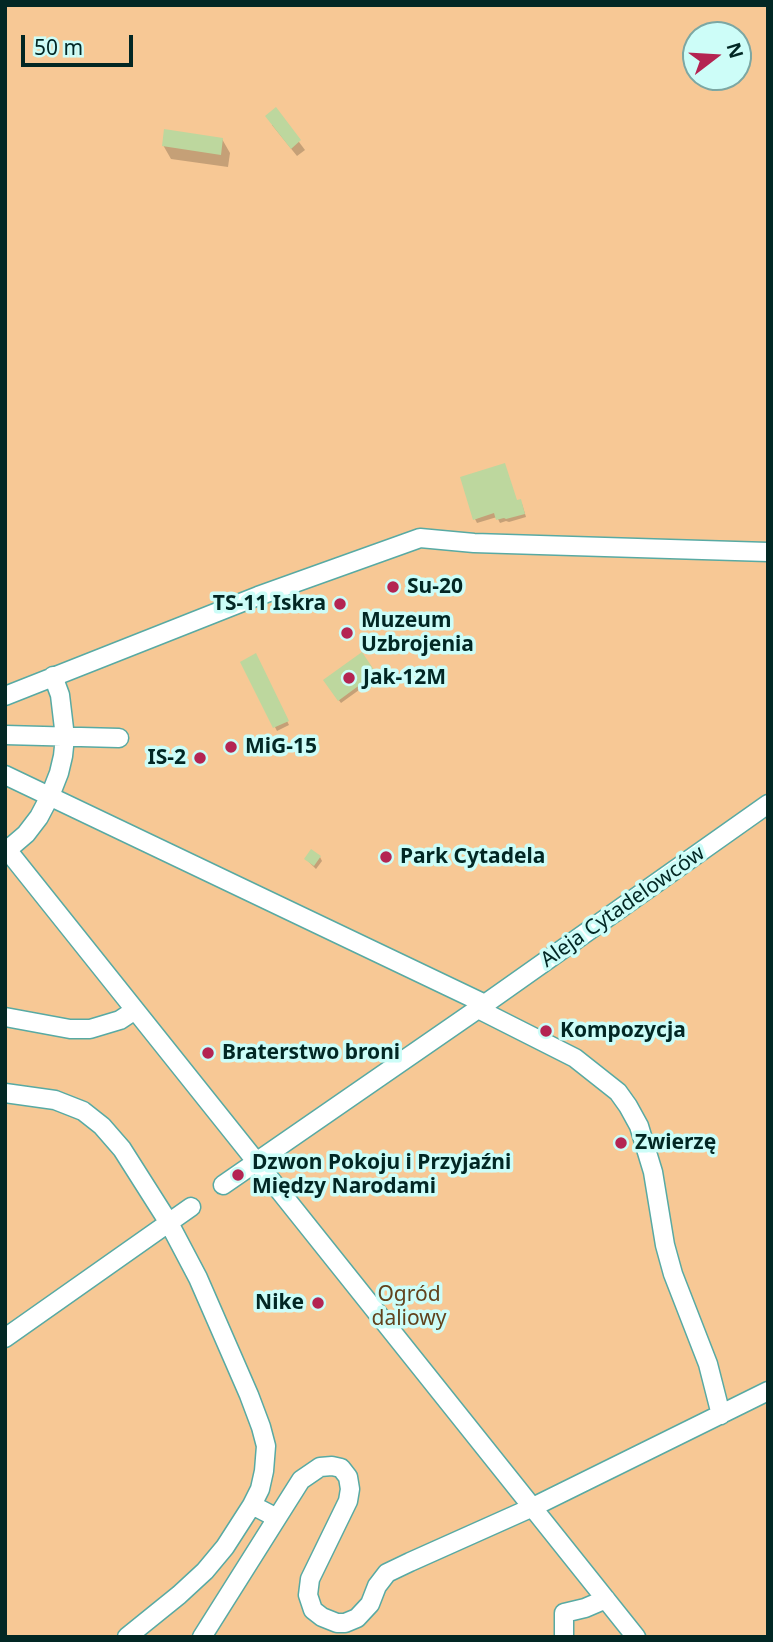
<!DOCTYPE html>
<html>
<head>
<meta charset="utf-8">
<style>
	body { margin:0 }
	#map { position:relative; width:773px; height:1642px; overflow:hidden; background:#a3f7ef; font-family:"Noto Sans",sans-serif }
	canvas { display:block }
	.frame { position:absolute; inset:0; border:7px solid #022724; pointer-events:none }
	.north { position:absolute; left:682px; top:21px; width:70px; height:70px; box-sizing:border-box; background:#cdfdf8; border:2px solid #7ca7a3; border-radius:50%; rotate:73deg; font-size:19px; font-weight:700; line-height:28px; text-align:center; color:#022724 }
	.north::after { content:''; display:block; margin:auto; width:24px; height:32px; background:#b42452; clip-path:polygon(50% 0,100% 100%,50% 72%,0 100%) }
	.scale { position:absolute; left:21px; top:35px; width:112px; height:32px; box-sizing:border-box; border:4px solid #022724; border-top:0; padding-left:9px; font-size:21px; line-height:24px; white-space:nowrap; color:#022724; -webkit-text-stroke:5px #cdfdf8; paint-order:stroke }
</style>
</head>
<body>
<div id="map">
<canvas width="773" height="1642"></canvas>
<div class="frame"></div>
<div class="north">N</div>
<div class="scale">50 m</div>
</div>
<script>
const context = document.querySelector('canvas').getContext('2d');
context.lineJoin = 'round';
function fill(path, color) { context.fillStyle = color; context.fill(path, 'evenodd'); }
const toPath = rows => new Path2D(rows.map(r => 'M' + r).join(''));
function stroke(path, color, width, dash) { context.strokeStyle = color; context.lineWidth = width; context.lineCap = dash ? 'butt' : 'round'; context.setLineDash(dash || []); context.stroke(path); }
function write(font, color, halo, rows, align = 'center') {
  context.font = font + ' "Noto Sans",sans-serif'; context.lineWidth = 7; context.setLineDash([]); context.textBaseline = 'middle'; context.strokeStyle = halo; context.fillStyle = color; for (const [text, x, y, turn = 0] of rows) {
    context.save(); context.translate(x, y); context.rotate((+turn || 0) * Math.PI / 180); context.textAlign = isNaN(turn) ? turn : align; if (halo) context.strokeText(text, 0, 0); context.fillText(text, 0, 0); context.restore();
  }
}
const green = toPath([
	[5,5,768,5,768,1637,5,1637],
	[696,35,738,35,738,77,696,77]
]);
const shadow = toPath([
	[275,110,305,150,297,156,272,125],
	[222,139,230,153,228,167,171,159,163,145],
	[517,502,522,504,526,517,509,522,506,521,500,523,497,517,477,523,475,519],
	[361,655,377,677,341,703,325,681],
	[255,656,289,725,277,731,242,662],
	[320,857,322,861,316,869,306,859]
]);
const building = toPath([
	[276,107,301,140,291,149,265,116],
	[164,129,223,138,221,155,162,146],
	[505,463,517,500,521,499,525,514,506,519,504,518,496,520,494,513,473,520,460,477],
	[362,652,376,673,338,701,323,680],
	[256,653,289,721,273,728,240,662],
	[311,849,321,856,314,866,304,859]
]);
const street = toPath([
	[5,696,258,596,420,538,474,543,768,552],
	[5,735,119,738],
	[5,775,485,1004],
	[5,847,636,1637],
	[5,852,26,834,39,817,50,796,59,773,63,756,65,737,60,695,53,676],
	[478,1009,575,1058,618,1092,628,1106,639,1126,653,1172,665,1245,673,1274,708,1364,721,1415],
	[5,1017,70,1029,90,1029,120,1020,135,1010],
	[5,1093,55,1100,83,1111,102,1126,122,1149,169,1223,198,1278,249,1395,261,1427,266,1446,264,1471,260,1489,252,1505],
	[223,1185,485,1004,768,804],
	[5,1338,191,1207],
	[127,1637,179,1595,205,1571,225,1547,252,1505,277,1518,301,1480,320,1467,332,1466,341,1468,348,1477,350,1489,348,1501,310,1579,308,1595,313,1610,322,1617,337,1623,345,1623,357,1618,370,1604,377,1586,387,1573,410,1562,533,1507,768,1391],
	[202,1637,277,1518],
	[564,1637,564,1613,585,1608,606,1599]
]);
const markers = [
	[393,587,7,"#b42452"],
	[340,604,7,"#b42452"],
	[347,633,7,"#b42452"],
	[349,678,7,"#b42452"],
	[231,747,7,"#b42452"],
	[200,758,7,"#b42452"],
	[386,857,7,"#b42452"],
	[546,1031,7,"#b42452"],
	[208,1053,7,"#b42452"],
	[621,1143,7,"#b42452"],
	[238,1175,7,"#b42452"],
	[318,1303,7,"#b42452"]
];
const poiNames = [
	["Su-20",407,587],
	["TS-11 Iskra",326,604,"right"],
	["Muzeum",361,621],
	["Uzbrojenia",361,645],
	["Jak-12M",363,678],
	["MiG-15",245,747],
	["IS-2",186,758,"right"],
	["Park Cytadela",400,857],
	["Kompozycja",560,1031],
	["Braterstwo broni",222,1053],
	["Zwierzę",635,1143],
	["Dzwon Pokoju i Przyjaźni",252,1163],
	["Między Narodami",252,1187],
	["Nike",304,1303,"right"]
];
const streetNames = [
	["Aleja Cytadelowców",623,907,-35]
];
const parkNames = [
	["Ogród",409,1295],
	["daliowy",409,1319]
];
fill(green, '#f7c895');
fill(shadow, '#0003');
fill(building, '#bdd79e');
stroke(street, '#58aaa3', 21);
stroke(street, '#fff', 18);
for (const [x, y, r, color] of markers) { const dot = new Path2D(); dot.arc(x, y, r, 0, 2 * Math.PI); context.fillStyle = color; context.fill(dot); stroke(dot, '#cdfdf8', 2.5); }
write('bold 21px', '#022724', '#cdfdf8', poiNames, 'left');
write('21px', '#022724', '#cdfdf8', streetNames);
write('21px', '#62421c', '#cdfdf8', parkNames);
</script>
</body>
</html>
